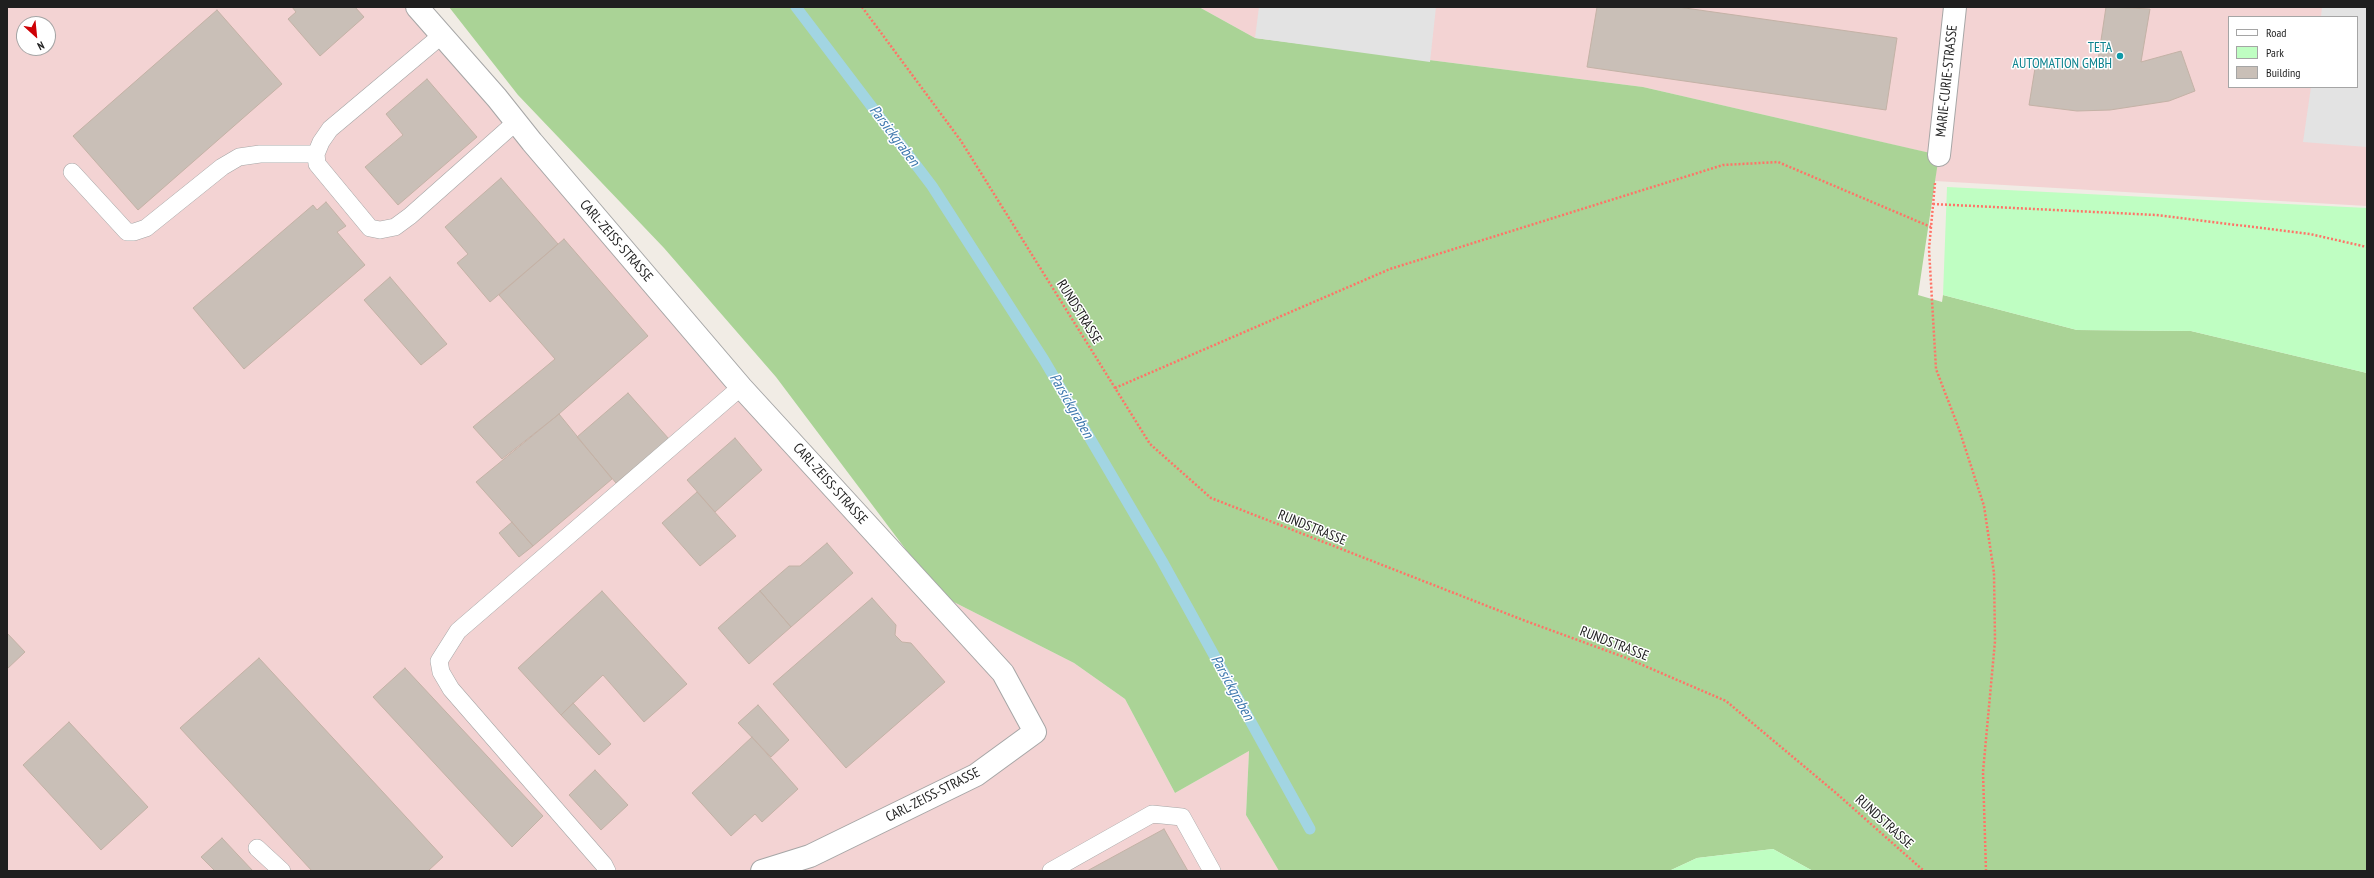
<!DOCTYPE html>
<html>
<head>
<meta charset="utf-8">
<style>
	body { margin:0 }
	#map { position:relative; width:2374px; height:878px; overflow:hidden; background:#f1ece5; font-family:"PT Sans Narrow",sans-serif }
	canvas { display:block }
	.frame { position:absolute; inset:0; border:8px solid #1f1f1f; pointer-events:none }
	.legend { position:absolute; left:2228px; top:16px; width:130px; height:72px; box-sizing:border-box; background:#fff; border:1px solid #a5a5a5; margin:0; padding:5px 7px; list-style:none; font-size:12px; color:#1f1f1f }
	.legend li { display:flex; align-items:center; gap:8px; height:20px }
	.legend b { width:20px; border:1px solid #a5a5a5 }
	.north { position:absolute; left:16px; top:16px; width:40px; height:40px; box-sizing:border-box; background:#fff; border:1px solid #a5a5a5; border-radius:50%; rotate:153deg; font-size:11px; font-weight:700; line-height:16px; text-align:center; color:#1f1f1f }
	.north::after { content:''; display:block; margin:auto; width:14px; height:18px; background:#ce0005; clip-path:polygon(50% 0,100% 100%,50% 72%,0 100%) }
</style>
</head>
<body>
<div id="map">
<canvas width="2374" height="878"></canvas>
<div class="frame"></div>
<ul class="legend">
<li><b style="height:5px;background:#fff"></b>Road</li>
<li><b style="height:11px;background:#bffec2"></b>Park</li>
<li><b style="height:11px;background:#c9bfb7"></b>Building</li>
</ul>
<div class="north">N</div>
</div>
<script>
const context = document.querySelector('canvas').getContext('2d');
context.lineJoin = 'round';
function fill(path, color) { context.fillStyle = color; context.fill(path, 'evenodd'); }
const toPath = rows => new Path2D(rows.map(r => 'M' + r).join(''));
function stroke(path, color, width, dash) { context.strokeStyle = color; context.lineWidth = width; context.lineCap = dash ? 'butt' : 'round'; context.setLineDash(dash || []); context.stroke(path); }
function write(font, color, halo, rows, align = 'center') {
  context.font = font + ' "PT Sans Narrow",sans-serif'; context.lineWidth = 3; context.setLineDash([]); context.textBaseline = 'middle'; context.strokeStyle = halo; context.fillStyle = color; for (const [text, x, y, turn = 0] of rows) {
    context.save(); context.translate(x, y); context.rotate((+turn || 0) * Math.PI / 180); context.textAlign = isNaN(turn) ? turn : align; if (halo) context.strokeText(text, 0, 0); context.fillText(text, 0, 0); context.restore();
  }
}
const commercial = toPath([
	[7,7,417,7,940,595,1074,663,1125,699,1175,793,1249,751,1246,815,1279,871,7,871],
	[24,24,48,24,48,48,24,48],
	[1199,7,2367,7,2367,206,1935,181,1938,155,1643,87,1255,38],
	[2229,17,2357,17,2357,87,2229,87]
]);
const forest = toPath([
	[449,7,1199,7,1255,38,1643,87,1939,155,1918,295,1942,302,1943,295,2077,330,2191,331,2367,373,2367,871,1813,871,1773,849,1697,858,1669,871,1279,871,1246,815,1249,751,1175,793,1125,699,1074,663,940,595,776,377,664,248,518,95]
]);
const park = toPath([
	[1947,187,2367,208,2367,373,2191,331,2077,330,1943,295],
	[1773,849,1813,871,1669,871,1697,858]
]);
const parking = toPath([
	[1259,7,1436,7,1430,62,1255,38],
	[2322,7,2367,7,2367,147,2303,142,2311,87,2357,87,2357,17,2321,17]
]);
const stream = toPath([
	[796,7,932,186,1044,360,1162,561,1310,829]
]);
const building = toPath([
	[292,7,355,7,364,17,320,56,288,19,296,12,292,7],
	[1597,7,1678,7,1897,38,1886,110,1587,67,1597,7],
	[2106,7,2150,9,2141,62,2181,51,2195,91,2169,101,2110,110,2077,111,2029,105,2036,62,2066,67,2097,67,2106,7],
	[217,10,282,84,138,210,73,136,217,10],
	[427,79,477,137,398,205,365,167,403,135,386,114,427,79],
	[501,178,558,244,490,302,457,263,468,254,445,227,501,178],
	[326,202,346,226,337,232,365,265,244,369,193,308,313,205,317,210,326,202],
	[564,239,648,336,559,414,502,459,473,427,555,359,499,295,564,239],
	[390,277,447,344,421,365,364,300,390,277],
	[628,393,669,439,616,483,577,437,628,393],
	[559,414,612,479,533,546,476,482,559,414],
	[735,438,762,470,715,512,687,480,735,438],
	[697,492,736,536,700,566,662,523,697,492],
	[512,522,533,546,519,557,499,533,512,522],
	[827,543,853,573,791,627,760,591,789,566,800,566,827,543],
	[602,591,687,684,644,722,603,675,561,715,518,668,602,591],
	[760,591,791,627,749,664,718,628,760,591],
	[872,598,896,625,895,635,902,642,911,643,945,682,846,768,773,684,872,598],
	[7,633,25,652,7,669,7,633],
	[259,658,443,857,428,871,312,871,180,728,259,658],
	[405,668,543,816,512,847,373,697,405,668],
	[573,703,611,744,599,755,561,715,573,703],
	[758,705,789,740,771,757,738,723,758,705],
	[69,722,148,807,101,850,23,765,69,722],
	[752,737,798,789,762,822,755,814,731,836,692,793,752,737],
	[595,770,628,805,601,830,569,795,595,770],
	[1164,829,1188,871,1087,871,1164,829],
	[222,838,253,871,215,871,201,857,222,838]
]);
const path = toPath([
	[862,7,961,141,1150,444,1211,498,1523,620,1624,657,1726,701,1836,793,1924,871],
	[1935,183,1929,249,1936,369,1959,429,1984,506,1994,573,1995,641,1983,772,1986,871],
	[1933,204,2156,215,2310,234,2367,247],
	[1115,388,1390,269,1723,165,1778,162,1931,227]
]);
const lane = toPath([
	[442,35,330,129,321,142,316,154,317,164,370,228,380,230,395,227,410,216,516,122],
	[72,172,127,232,134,232,146,228,222,167,239,157,260,154,316,154],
	[257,848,282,871],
	[607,871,604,865,451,689,441,672,439,661,458,631,741,387],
	[1051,871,1152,814,1182,817,1212,871]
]);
const street = toPath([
	[417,7,497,98,532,142,741,387,1003,673,1035,732,976,775,810,856,762,871],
	[1939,155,1955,7]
]);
const markers = [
	[2120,56,4,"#0f9aa8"]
];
const cultureNames = [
	["TETA",2112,48],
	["AUTOMATION GMBH",2112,64]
];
const streetNames = [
	["MARIE-CURIE-STRASSE",1947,81,-84],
	["CARL-ZEISS-STRASSE",616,241,49],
	["RUNDSTRASSE",1079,312,58],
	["CARL-ZEISS-STRASSE",830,484,48],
	["RUNDSTRASSE",1312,528,22],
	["RUNDSTRASSE",1614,644,21],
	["CARL-ZEISS-STRASSE",933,795,-27],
	["RUNDSTRASSE",1884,822,42]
];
const waterNames = [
	["Parsickgraben",894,136,53],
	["Parsickgraben",1071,406,60],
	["Parsickgraben",1232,688,61]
];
fill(commercial, '#f3d3d3');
fill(forest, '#aad396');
fill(park, '#bffec2');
fill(parking, '#e3e3e3');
stroke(stream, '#a2d5e2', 11);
fill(building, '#c9bfb7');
stroke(building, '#c4b2a6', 1);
stroke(lane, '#a6a6a6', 18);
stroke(street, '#a6a6a6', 24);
stroke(path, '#ff7367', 2.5, [2, 2]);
stroke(lane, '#fff', 17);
stroke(street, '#fff', 22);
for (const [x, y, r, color] of markers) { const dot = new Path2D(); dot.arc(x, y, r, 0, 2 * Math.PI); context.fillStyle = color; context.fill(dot); stroke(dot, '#fff', 1.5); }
write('14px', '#0d838f', '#fff', cultureNames, 'right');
write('14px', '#1f1f1f', '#fff', streetNames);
write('italic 15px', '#407aaf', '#fff', waterNames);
</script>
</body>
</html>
